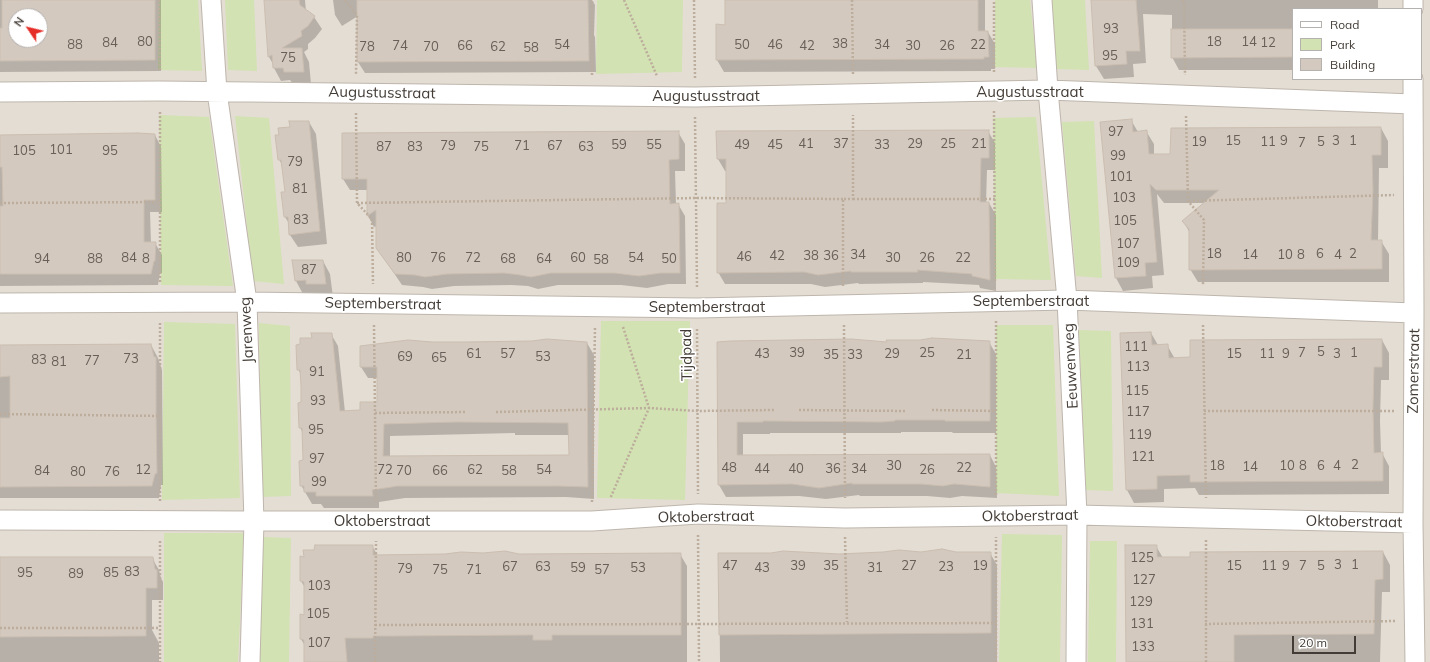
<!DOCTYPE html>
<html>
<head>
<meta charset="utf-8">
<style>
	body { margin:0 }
	#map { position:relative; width:1430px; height:662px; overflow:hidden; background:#f1ece5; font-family:Mulish,sans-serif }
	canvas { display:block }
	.legend { position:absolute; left:1292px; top:8px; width:130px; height:72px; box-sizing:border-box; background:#fff; border:1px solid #b4b1af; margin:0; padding:5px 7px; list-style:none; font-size:12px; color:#433c36 }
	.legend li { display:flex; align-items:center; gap:8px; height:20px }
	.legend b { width:20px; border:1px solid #b4b1af }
	.north { position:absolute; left:8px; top:8px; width:40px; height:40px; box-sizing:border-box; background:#fff; border:1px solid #b4b1af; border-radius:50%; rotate:305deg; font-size:11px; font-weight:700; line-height:16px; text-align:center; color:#433c36 }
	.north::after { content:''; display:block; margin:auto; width:14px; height:18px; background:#e62e28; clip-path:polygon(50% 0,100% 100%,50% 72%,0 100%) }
	.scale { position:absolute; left:1292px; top:636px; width:64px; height:18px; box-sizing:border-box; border:2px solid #433c36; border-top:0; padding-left:5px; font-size:12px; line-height:14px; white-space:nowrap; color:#433c36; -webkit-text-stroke:3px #fff; paint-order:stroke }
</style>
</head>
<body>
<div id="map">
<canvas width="1430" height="662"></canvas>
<ul class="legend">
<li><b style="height:5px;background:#fff"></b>Road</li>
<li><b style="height:11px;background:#d2e2b2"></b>Park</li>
<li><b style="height:11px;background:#d4c9bf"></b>Building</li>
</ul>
<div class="north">N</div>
<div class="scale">20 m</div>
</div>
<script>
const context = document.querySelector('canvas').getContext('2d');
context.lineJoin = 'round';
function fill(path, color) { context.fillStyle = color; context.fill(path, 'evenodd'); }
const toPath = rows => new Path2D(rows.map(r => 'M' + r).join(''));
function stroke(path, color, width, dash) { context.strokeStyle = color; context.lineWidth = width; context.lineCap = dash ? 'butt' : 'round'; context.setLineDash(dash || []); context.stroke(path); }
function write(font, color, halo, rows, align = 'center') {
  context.font = font + ' Mulish,sans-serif'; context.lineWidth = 3.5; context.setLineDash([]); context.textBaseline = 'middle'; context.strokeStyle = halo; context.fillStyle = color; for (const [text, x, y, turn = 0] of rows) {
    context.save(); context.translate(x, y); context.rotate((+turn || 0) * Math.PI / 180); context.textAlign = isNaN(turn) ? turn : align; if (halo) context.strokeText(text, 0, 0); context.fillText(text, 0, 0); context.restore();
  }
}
const residential = toPath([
	[0,0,1430,0,1430,662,0,662],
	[1293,9,1421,9,1421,79,1293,79],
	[16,16,40,16,40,40,16,40]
]);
const green = toPath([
	[159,0,198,0,202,71,158,70],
	[225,0,254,0,257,71,228,70],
	[597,0,683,0,682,72,596,74],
	[995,0,1030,0,1037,68,995,67],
	[1051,0,1085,0,1089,70,1055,69],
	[159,115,209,117,233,286,161,285],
	[235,116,269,118,284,284,253,281],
	[1036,117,1051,280,995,279,993,118],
	[1094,121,1102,278,1076,276,1062,122],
	[601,321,690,321,685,500,597,498],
	[164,322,235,324,240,498,162,500],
	[259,323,290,326,291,496,261,497],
	[996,325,1053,325,1059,496,996,493],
	[1079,330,1111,331,1113,491,1086,490],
	[164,533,244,533,238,662,164,662],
	[1002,534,1062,535,1060,662,999,662],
	[261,537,291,538,289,662,258,662],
	[1090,541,1117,541,1116,662,1088,662]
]);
const shadow = toPath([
	[0,0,161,0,161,71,0,72],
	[16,16,40,16,40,40,16,40],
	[265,0,305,0,306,11,314,17,322,29,315,38,308,44,308,49,304,52,309,62,311,84,293,84,290,80,281,81,274,68,273,64,269,57],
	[333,0,592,0,595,5,594,35,595,37,596,72,365,73,358,62,358,16,342,26,335,15],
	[726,0,985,0,985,32,988,32,995,44,995,69,991,69,991,71,724,72,717,60,717,25,726,26],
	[1092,0,1378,0,1378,9,1293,9,1293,70,1179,70,1172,57,1172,15,1143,14,1146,63,1133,64,1134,77,1104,79,1096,66],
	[1131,120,1138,132,1146,131,1154,144,1154,155,1171,155,1381,128,1388,141,1388,168,1379,168,1378,241,1381,241,1389,254,1389,282,1198,282,1190,269,1190,233,1183,221,1205,203,1164,203,1157,194,1164,275,1152,276,1153,288,1123,291,1116,278,1101,123],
	[309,122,316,134,327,244,298,247,290,235,290,225,285,217,286,193,283,167,279,159,280,136,291,127],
	[988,131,995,143,995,170,987,170,986,203,989,203,996,215,996,291,980,288,979,285,923,282,923,283,859,284,858,283,825,287,811,284,725,284,718,272,727,204,727,171,725,171,718,159,717,132],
	[678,132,685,144,685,171,675,171,676,204,678,204,685,216,686,284,668,284,647,288,621,285,558,285,538,289,528,286,511,285,454,286,432,289,423,287,402,285,377,248,377,226,374,227,368,216,368,190,350,190,343,179],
	[155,135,161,147,162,212,150,212,151,243,155,243,162,255,162,273,160,273,158,285,0,286,0,136],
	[323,261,330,274,333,297,315,296,312,293,303,294,296,281],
	[1151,333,1158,345,1167,345,1175,359,1382,340,1389,353,1389,380,1381,380,1380,421,1381,453,1382,453,1389,466,1389,494,1199,495,1195,488,1164,489,1164,502,1134,503,1127,490],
	[331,334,338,346,345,412,361,411,378,403,378,378,368,378,361,367,432,343,587,343,594,355,594,499,566,497,405,498,379,502,379,508,324,508,321,504,312,504,301,485,304,461,303,434,300,427,302,403,302,376,298,369,313,339],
	[515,433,515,435,570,435,570,456,390,457,390,436],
	[989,342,996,354,996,433,953,433,952,432,901,432,901,433,770,433,770,434,743,434,743,456,990,455,996,467,997,498,962,496,950,498,927,496,860,496,859,495,826,499,799,496,726,497,719,485,718,343],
	[151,345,158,358,162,370,163,485,161,485,159,498,0,498,0,346],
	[372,546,378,556,680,554,687,566,687,662,305,662,305,646,301,639,305,616,305,588,301,581,305,558],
	[1156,546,1163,558,1383,552,1390,565,1390,592,1382,592,1380,662,1126,662],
	[921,553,990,553,997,565,997,662,720,662,719,554,839,555],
	[0,558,152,558,159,570,161,578,163,582,163,600,152,600,152,630,159,643,159,662,0,662]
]);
const building = toPath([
	[2,0,155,0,155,60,0,61,0,28,2,28,2,0],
	[16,16,40,16,40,40,16,40,16,16],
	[264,0,299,0,300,5,315,16,308,26,301,31,302,36,282,48,302,48,304,72,284,72,283,68,273,68,272,55,268,57,264,0],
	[357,0,588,0,589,61,357,62,357,0],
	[725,0,978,0,978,31,988,31,989,57,984,57,984,59,716,60,716,24,725,25,725,0],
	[1091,0,1136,0,1140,51,1126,51,1127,64,1095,66,1091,0],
	[1171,29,1293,29,1293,57,1171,58,1171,29],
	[1132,119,1133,132,1147,130,1149,154,1170,154,1171,128,1381,127,1381,155,1372,155,1373,190,1371,240,1382,240,1382,269,1189,270,1189,229,1182,221,1219,190,1156,190,1150,184,1157,262,1145,263,1146,276,1115,278,1100,122,1132,119],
	[289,121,309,121,320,231,289,235,288,217,284,217,281,192,285,192,281,160,278,160,275,135,279,135,278,128,290,127,289,121],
	[989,130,989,158,981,158,980,202,989,202,990,280,972,276,972,274,917,270,918,272,851,272,851,271,818,275,804,272,717,273,717,203,726,203,726,159,717,159,716,131,989,130],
	[679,131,679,159,669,160,670,204,679,203,680,273,661,273,639,276,614,273,551,273,531,277,520,275,504,273,447,274,425,277,415,275,395,274,376,248,376,210,367,216,367,179,342,179,342,133,679,131],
	[137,133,155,134,155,200,144,200,144,242,156,242,155,261,154,261,151,274,0,274,0,206,3,206,2,167,0,167,0,135,137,133],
	[292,260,323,260,326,284,306,284,306,280,295,281,292,260],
	[1151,332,1152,345,1168,344,1169,358,1190,357,1190,340,1382,339,1382,367,1374,367,1373,408,1374,453,1383,452,1383,481,1190,482,1190,475,1157,476,1157,489,1126,490,1120,333,1151,332],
	[311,333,332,333,340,411,360,410,360,402,377,402,377,367,360,367,360,346,408,340,432,342,466,342,532,341,547,339,587,342,588,487,558,486,398,486,372,490,373,496,316,496,316,492,304,492,304,486,300,486,299,461,303,460,302,428,299,428,298,403,301,402,301,386,300,370,297,370,296,345,300,344,300,338,312,338,311,333],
	[457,422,568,423,569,455,383,456,384,424,457,422],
	[932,338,990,341,990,421,945,421,945,420,895,420,895,421,882,422,763,421,763,422,737,422,737,455,990,454,990,487,954,484,943,486,920,484,852,484,852,483,819,488,792,484,718,485,717,342,730,341,851,339,887,342,886,340,920,340,932,338],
	[151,344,154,357,156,357,156,413,157,473,155,474,152,486,0,487,0,418,10,418,10,376,0,377,0,345,151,344],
	[315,545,373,545,373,555,445,554,461,552,483,553,505,551,519,554,681,553,681,635,552,635,552,640,533,640,533,635,397,636,373,636,373,638,345,638,347,662,304,662,304,640,300,639,300,614,304,615,304,582,300,581,300,556,304,557,303,550,314,550,315,545],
	[1125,545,1157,545,1157,557,1190,557,1190,552,1383,551,1383,579,1375,580,1374,634,1234,635,1234,662,1126,662,1125,545],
	[942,549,956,552,991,552,991,633,719,635,718,553,771,553,783,551,839,554,883,552,899,550,921,552,942,549],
	[0,557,153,557,155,569,157,570,157,588,146,588,146,636,0,637,0,557]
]);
const path = toPath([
	[159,0,160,72],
	[345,0,357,15,356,74],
	[624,0,657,76],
	[694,0,695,78],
	[852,0,853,74],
	[1182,0,1184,1,1185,75],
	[994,72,994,0],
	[592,75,592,0],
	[994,111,995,282],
	[356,113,357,203,372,219,373,284],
	[1186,116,1188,201,1204,220,1203,286],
	[695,117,697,288],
	[853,199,995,199],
	[1189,201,1394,195],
	[0,203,160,202],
	[357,203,696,198,843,199],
	[160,282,160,111],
	[843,286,843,199,853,199,853,115],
	[996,321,996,496],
	[160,323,160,502],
	[374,325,376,502],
	[844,325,845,498],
	[1203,325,1206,498],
	[623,327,649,408,698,411,775,410],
	[697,329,698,494],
	[799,410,907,411],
	[932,410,996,411],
	[1204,411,1394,411],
	[496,412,649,408,610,499],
	[375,413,467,412],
	[0,414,160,416],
	[592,502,595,327],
	[698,535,699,662],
	[845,537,847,622],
	[160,541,160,662],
	[1205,624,1395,621],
	[375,625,996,623],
	[0,628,160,628],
	[375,662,376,541],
	[996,662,996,537],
	[1206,662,1206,539]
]);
const minor = toPath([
	[211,0,217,92,247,302,254,521,250,662],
	[1042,0,1048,90,1067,300,1077,515,1076,662],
	[1413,9,1413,0],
	[1413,79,1414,313,1413,523,1415,662],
	[0,92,160,91,695,97,1048,90,1413,104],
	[0,303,247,302,697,308,1067,300,1414,313],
	[0,520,254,521,592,521,698,514,845,518,1077,515,1413,523]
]);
const numberNames = [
	["93",1111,29],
	["80",145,42],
	["18",1214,42],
	["14",1249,42],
	["84",110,43],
	["12",1268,43],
	["38",840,44],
	["88",75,45],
	["54",562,45],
	["50",742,45],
	["46",775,45],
	["34",882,45],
	["22",978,45],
	["74",400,46],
	["66",465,46],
	["42",807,46],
	["30",913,46],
	["26",947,46],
	["78",367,47],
	["70",431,47],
	["62",498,47],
	["58",531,48],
	["95",1110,56],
	["75",288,58],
	["97",1116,132],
	["15",1233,141],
	["9",1284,141],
	["3",1336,141],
	["1",1353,141],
	["19",1199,142],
	["11",1268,142],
	["5",1321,142],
	["7",1302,143],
	["41",806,144],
	["37",841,144],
	["29",915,144],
	["25",948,144],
	["21",979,144],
	["59",619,145],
	["55",654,145],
	["49",742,145],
	["45",775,145],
	["33",882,145],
	["79",448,146],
	["71",522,146],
	["67",555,146],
	["87",384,147],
	["83",415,147],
	["75",481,147],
	["63",586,147],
	["101",61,150],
	["105",24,151],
	["95",110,151],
	["99",1118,156],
	["79",295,162],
	["101",1121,177],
	["81",300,189],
	["103",1124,198],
	["83",301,220],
	["105",1125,221],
	["107",1128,244],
	["18",1214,254],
	["6",1320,254],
	["2",1353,254],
	["34",858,255],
	["14",1250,255],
	["10",1285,255],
	["8",1301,255],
	["4",1338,255],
	["42",777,256],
	["38",811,256],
	["36",831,256],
	["46",744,257],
	["84",129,258],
	["80",404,258],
	["76",438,258],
	["72",473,258],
	["60",578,258],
	["54",636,258],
	["30",893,258],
	["26",927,258],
	["22",963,258],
	["94",42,259],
	["88",95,259],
	["8",146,259],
	["68",508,259],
	["64",544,259],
	["50",669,259],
	["58",601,260],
	["109",1128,263],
	["87",309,270],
	["111",1136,347],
	["5",1321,352],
	["39",797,353],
	["25",927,353],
	["7",1302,353],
	["1",1354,353],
	["61",474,354],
	["57",508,354],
	["43",762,354],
	["29",892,354],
	["15",1234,354],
	["11",1267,354],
	["9",1286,354],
	["3",1337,354],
	["35",831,355],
	["33",855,355],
	["21",964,355],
	["69",405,357],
	["53",543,357],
	["65",439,358],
	["73",131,359],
	["83",39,360],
	["77",92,361],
	["81",59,362],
	["113",1138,367],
	["91",317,372],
	["115",1137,391],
	["93",318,401],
	["117",1138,412],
	["95",316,430],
	["119",1140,435],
	["121",1143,457],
	["97",317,459],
	["2",1355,465],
	["30",894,466],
	["18",1217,466],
	["10",1287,466],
	["8",1303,466],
	["6",1321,466],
	["4",1337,466],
	["14",1250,467],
	["48",729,468],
	["22",964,468],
	["44",762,469],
	["40",796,469],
	["36",833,469],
	["34",859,469],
	["12",143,470],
	["72",385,470],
	["62",475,470],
	["54",544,470],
	["26",927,470],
	["84",42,471],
	["70",404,471],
	["66",440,471],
	["58",509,471],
	["80",78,472],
	["76",112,472],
	["99",319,482],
	["125",1142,558],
	["3",1338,565],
	["1",1355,565],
	["47",730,566],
	["39",798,566],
	["35",831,566],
	["27",909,566],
	["19",980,566],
	["15",1234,566],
	["11",1269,566],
	["9",1286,566],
	["7",1303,566],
	["5",1321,566],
	["67",510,567],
	["63",543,567],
	["23",946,567],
	["59",578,568],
	["53",638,568],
	["43",762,568],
	["31",875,568],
	["79",405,569],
	["75",440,570],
	["71",474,570],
	["57",602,570],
	["83",132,572],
	["95",25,573],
	["85",111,573],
	["89",76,574],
	["127",1144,580],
	["103",319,586],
	["129",1141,602],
	["105",318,614],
	["131",1142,624],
	["107",319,643],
	["133",1143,647]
];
const streetNames = [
	["Augustusstraat",1030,92],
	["Augustusstraat",382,93,1],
	["Augustusstraat",706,96],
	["Septemberstraat",1031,301],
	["Septemberstraat",383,304,1],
	["Septemberstraat",707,307],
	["Jarenweg",247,330,-93],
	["Tijdpad",687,355,-91],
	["Eeuwenweg",1071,366,-93],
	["Zomerstraat",1414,371,-89],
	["Oktoberstraat",1030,516,-1],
	["Oktoberstraat",706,517,-1],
	["Oktoberstraat",382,521],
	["Oktoberstraat",1354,522,1]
];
fill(residential, '#e4ddd4');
fill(green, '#d2e2b2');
fill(shadow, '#0003');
fill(building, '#d4c9bf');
stroke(building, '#cbbeb0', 1);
stroke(minor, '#beb6ac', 21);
stroke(path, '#bcad9c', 2.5, [2, 2]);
stroke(minor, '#fff', 19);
write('13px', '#675f58', null, numberNames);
write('15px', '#433c36', '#fff', streetNames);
</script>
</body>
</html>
